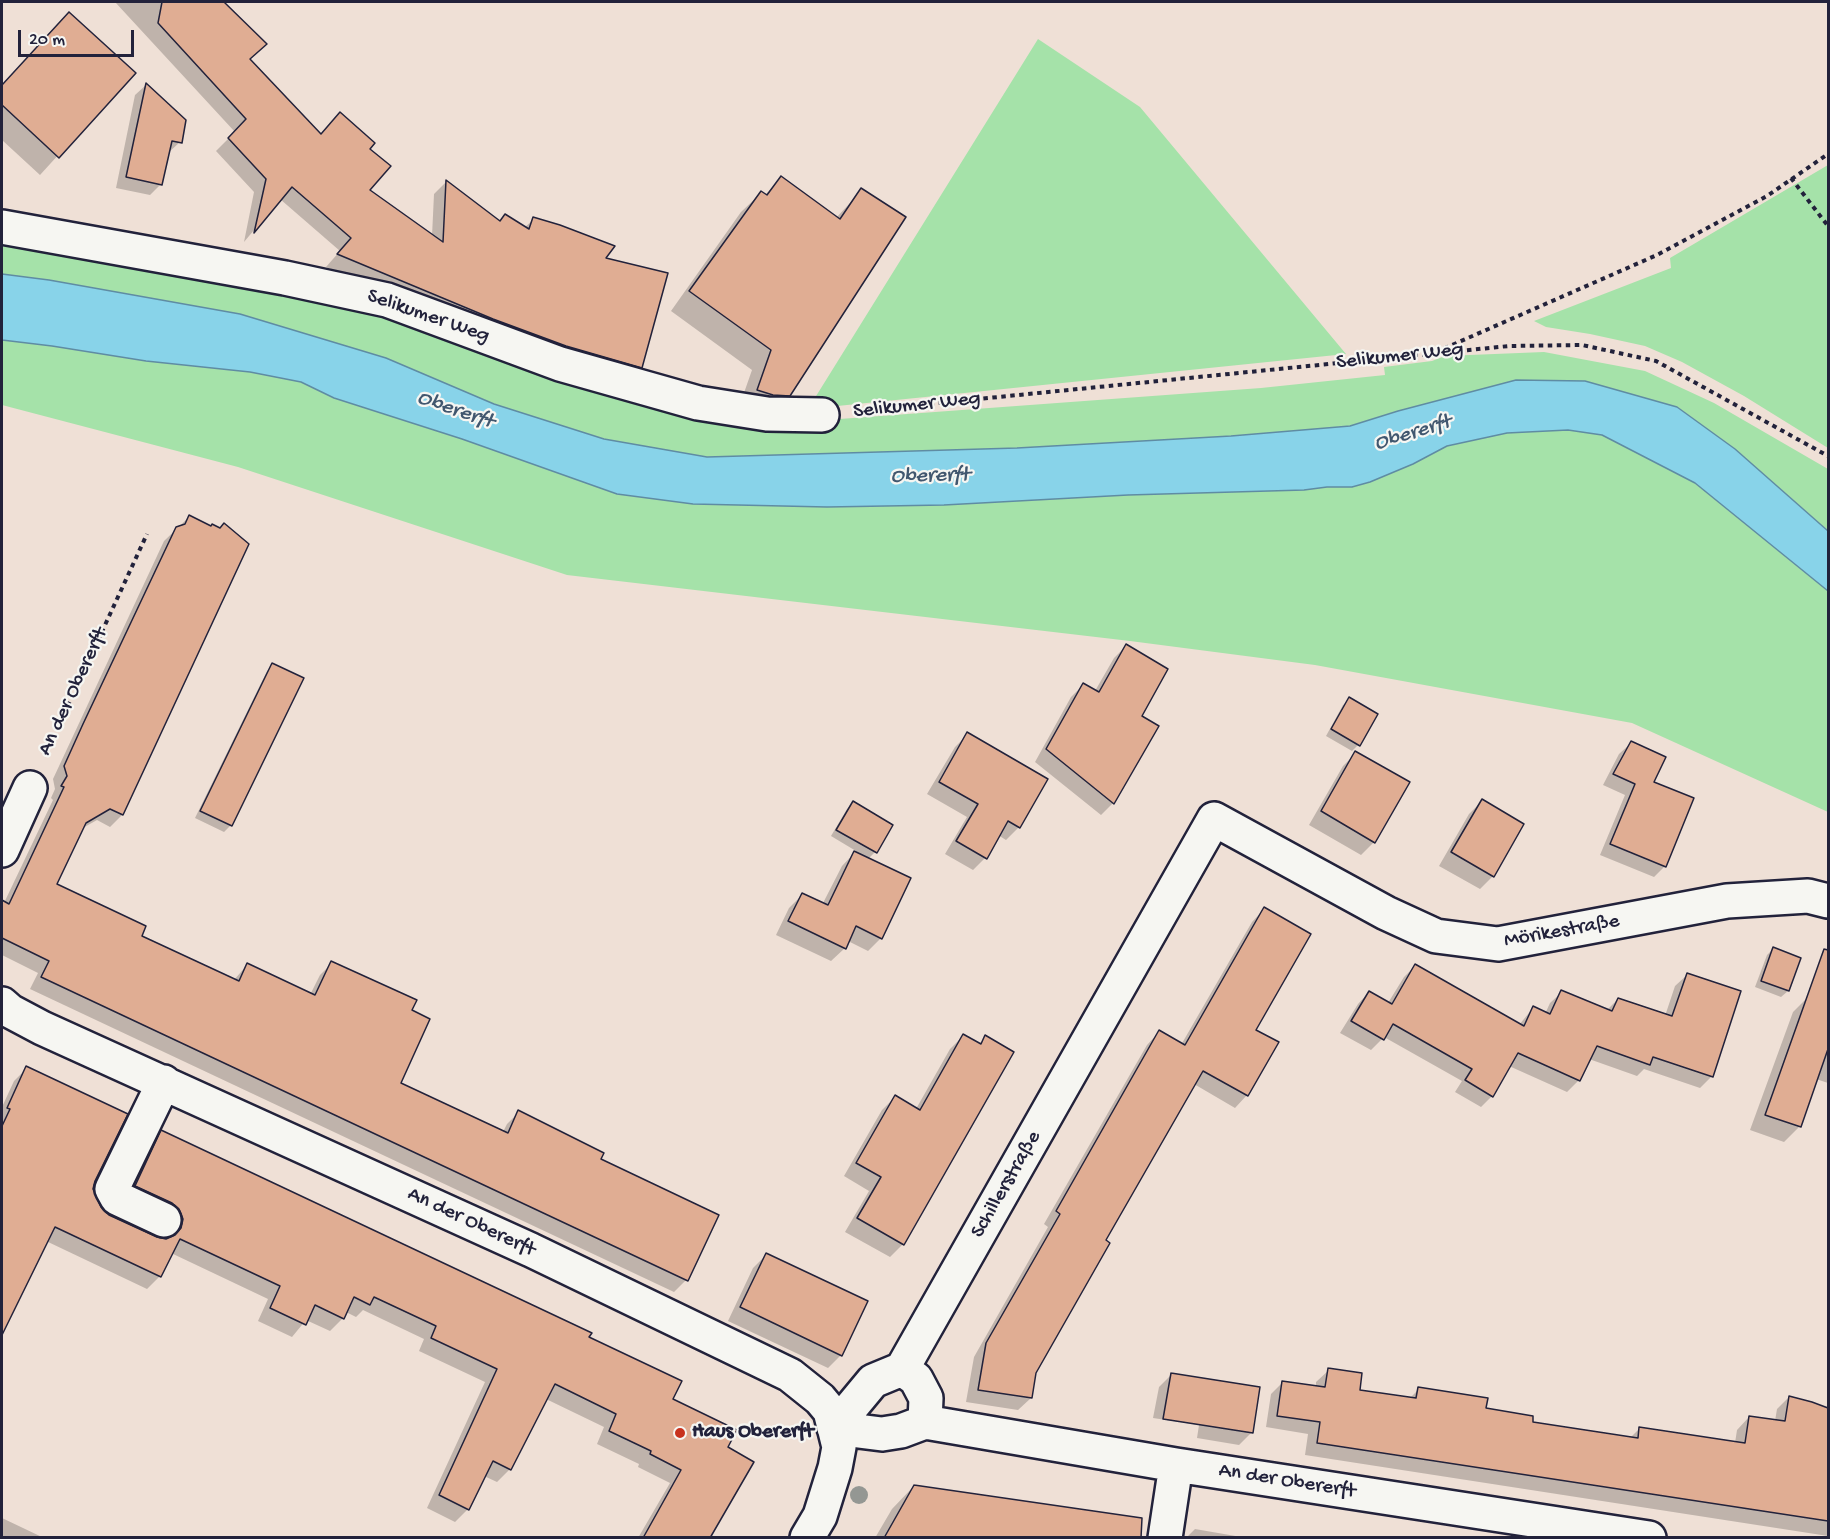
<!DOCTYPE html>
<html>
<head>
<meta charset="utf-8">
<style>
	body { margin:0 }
	#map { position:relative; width:1830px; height:1539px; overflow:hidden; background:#efe0d6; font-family:"Gochi Hand",sans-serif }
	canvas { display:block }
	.frame { position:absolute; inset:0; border:3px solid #22223b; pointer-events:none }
	.scale { position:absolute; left:18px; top:30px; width:116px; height:27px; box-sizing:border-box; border:3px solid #22223b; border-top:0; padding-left:8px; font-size:18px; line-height:21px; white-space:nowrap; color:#22223b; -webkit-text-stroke:4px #f6f6f2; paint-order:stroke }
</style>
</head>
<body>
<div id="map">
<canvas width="1830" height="1539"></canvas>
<div class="frame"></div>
<div class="scale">20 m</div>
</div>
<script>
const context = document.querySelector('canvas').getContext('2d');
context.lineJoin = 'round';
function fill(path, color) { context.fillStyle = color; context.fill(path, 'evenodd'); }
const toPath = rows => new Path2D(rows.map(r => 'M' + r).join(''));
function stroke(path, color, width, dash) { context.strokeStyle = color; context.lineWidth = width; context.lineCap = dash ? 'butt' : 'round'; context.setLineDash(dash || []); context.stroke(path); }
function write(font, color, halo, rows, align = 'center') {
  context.font = font + ' "Gochi Hand",sans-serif'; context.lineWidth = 4.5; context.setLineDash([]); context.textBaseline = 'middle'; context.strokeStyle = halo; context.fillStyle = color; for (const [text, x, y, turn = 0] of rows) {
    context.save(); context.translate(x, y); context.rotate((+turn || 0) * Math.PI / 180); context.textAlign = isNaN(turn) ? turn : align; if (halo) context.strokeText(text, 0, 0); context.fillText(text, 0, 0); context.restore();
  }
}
const green = toPath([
	[1038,39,1140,107,1346,354,808,409],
	[1828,165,1828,448,1744,396,1682,362,1645,346,1590,334,1546,327,1534,321,1671,268,1670,258],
	[2,239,210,278,386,317,586,387,662,410,714,420,826,420,1261,388,1385,375,1384,367,1432,361,1445,356,1544,352,1645,371,1714,403,1828,469,1828,531,1735,449,1677,407,1516,380,1398,411,1350,426,1231,436,1017,448,707,457,604,439,494,404,386,358,240,314,49,280,2,274],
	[2,340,52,346,146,361,250,372,301,382,334,398,462,439,617,494,693,504,827,507,944,505,1128,495,1304,490,1327,487,1352,487,1370,482,1413,464,1447,446,1507,433,1568,430,1602,435,1695,483,1828,591,1828,812,1632,723,1315,665,1130,641,567,575,238,467,2,405]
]);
const water = toPath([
	[2,274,49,280,240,314,386,358,494,404,604,439,707,457,1017,448,1231,436,1350,426,1398,411,1516,380,1585,381,1677,407,1735,449,1828,531,1828,591,1695,483,1602,435,1568,430,1507,433,1447,446,1413,464,1370,482,1352,487,1327,487,1304,490,1128,495,944,505,827,507,693,504,617,494,462,439,334,398,301,382,250,372,146,361,52,346,2,340,2,274]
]);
const shadow = toPath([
	[115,2,222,2,265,44,249,60,320,135,340,114,368,149,368,190,432,236,434,194,446,182,499,222,524,228,534,219,603,259,641,367,628,379,480,331,326,267,340,251,280,199,244,242,254,192,216,151,235,132],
	[51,32,133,73,40,175,2,140,2,86],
	[146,85,180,142,168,153,161,184,150,195,116,188,135,95],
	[781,178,836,218,862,190,789,395,769,415,738,410,752,370,671,311,741,212,761,193,765,195],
	[189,517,247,544,122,815,110,827,97,820,81,829,55,884,140,937,234,980,247,965,310,995,320,975,332,963,410,1011,399,1083,503,1132,507,1124,519,1112,599,1160,717,1216,686,1280,674,1292,30,989,38,973,2,955,2,902,4,903,53,800,51,798,55,789,53,779,164,541],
	[1126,646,1140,717,1113,803,1101,815,1035,762,1071,697,1083,685,1095,691,1114,658],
	[273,665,302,679,230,826,224,832,195,818,267,671],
	[1350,699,1376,715,1358,745,1352,751,1326,736,1343,705],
	[968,734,1046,780,1019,827,1006,840,998,835,985,858,973,870,945,854,967,817,927,794,955,747],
	[1631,743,1652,783,1665,866,1654,877,1600,855,1625,795,1603,785,1619,754],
	[1356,753,1374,842,1361,855,1309,825,1343,766],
	[1482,801,1493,876,1480,889,1439,866,1469,814],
	[853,803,891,825,875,852,868,859,881,938,868,951,848,941,845,948,831,961,776,935,789,908,802,895,822,905,842,866,856,851,831,836,847,809],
	[1264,909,1247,1095,1235,1108,1194,1084,1104,1241,1035,1373,1031,1398,1018,1410,966,1402,974,1357,1048,1227,1044,1224,1147,1045,1159,1032,1181,1045,1252,922],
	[1773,949,1799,958,1788,991,1781,997,1755,987,1767,955],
	[1416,965,1519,1025,1533,1008,1545,1014,1550,1003,1562,992,1607,1010,1618,999,1665,1016,1675,986,1687,975,1739,992,1711,1077,1700,1088,1644,1069,1637,1076,1589,1059,1579,1080,1567,1092,1509,1066,1492,1096,1481,1107,1455,1092,1462,1081,1384,1037,1371,1050,1340,1033,1358,1004,1369,992,1388,1003,1404,977],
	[1808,997,1828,1004,1828,1083,1816,1079,1799,1127,1784,1142,1750,1130,1793,1012],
	[963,1036,978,1045,986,1037,903,1244,890,1257,845,1232,869,1191,844,1176,882,1110,895,1097,916,1109,950,1049],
	[27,1068,94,1180,92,1189,99,1208,108,1216,156,1239,169,1239,170,1233,123,1199,149,1145,162,1132,587,1338,671,1400,726,1448,709,1538,638,1538,670,1483,638,1467,639,1464,597,1444,604,1427,546,1399,510,1469,497,1482,484,1476,468,1509,455,1522,427,1508,485,1382,419,1351,424,1339,363,1310,356,1317,346,1312,343,1318,330,1331,306,1320,292,1337,258,1321,268,1299,171,1253,160,1276,147,1289,46,1241,2,1332,2,1107,14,1081],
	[766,1255,841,1355,828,1368,728,1321,753,1268],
	[1329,1370,1358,1391,1409,1399,1419,1389,1531,1423,1630,1438,1640,1428,1735,1443,1737,1430,1749,1417,1775,1421,1777,1409,1789,1397,1828,1410,1828,1422,1820,1447,1828,1448,1828,1536,1305,1455,1308,1434,1266,1427,1271,1394,1283,1382,1316,1387,1316,1382],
	[1172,1374,1252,1432,1239,1445,1197,1438,1199,1425,1153,1418,1159,1387],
	[914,1486,1134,1538,875,1538,892,1509],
	[2,1518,44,1538,2,1538],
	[1195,1529,1247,1538,1186,1538]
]);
const building = toPath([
	[162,2,224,2,267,44,250,59,321,134,340,112,375,143,370,149,391,166,370,190,443,242,446,180,500,221,505,214,529,229,533,217,560,225,615,246,606,258,668,273,642,368,566,346,493,319,337,254,351,238,292,187,254,233,266,179,228,138,246,119,158,23,162,2],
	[69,12,136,73,59,158,2,105,2,85,69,12],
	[146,83,186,120,182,143,172,141,162,185,126,177,146,83],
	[781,176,840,219,861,188,906,217,790,396,773,395,757,390,771,350,689,291,761,191,767,195,781,176],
	[189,515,211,526,212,524,220,528,224,523,249,544,123,815,110,809,86,823,57,884,146,926,142,936,239,981,247,963,315,995,331,961,417,1000,412,1010,430,1019,401,1083,508,1133,518,1110,604,1153,601,1159,719,1215,688,1281,41,977,49,961,2,938,2,900,9,904,64,787,61,786,67,776,64,766,83,724,176,527,185,524,189,515],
	[1126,644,1168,669,1142,716,1159,726,1114,804,1046,749,1083,683,1099,692,1126,644],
	[272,663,304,678,232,826,200,811,272,663],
	[1349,697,1378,714,1360,746,1331,729,1349,697],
	[967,732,1048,779,1020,828,1008,821,987,859,956,841,978,804,939,782,967,732],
	[1631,741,1666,757,1654,782,1694,798,1666,867,1610,844,1635,784,1613,774,1631,741],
	[1355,751,1410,782,1375,843,1321,811,1355,751],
	[1482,799,1524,824,1494,877,1451,852,1482,799],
	[853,801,893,825,877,853,836,830,853,801],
	[854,851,911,878,882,939,856,926,846,949,788,921,802,893,828,905,854,851],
	[1264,907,1311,934,1256,1030,1279,1042,1248,1096,1203,1071,1106,1240,1110,1243,1036,1373,1032,1398,978,1390,986,1343,1060,1214,1056,1211,1159,1030,1185,1045,1264,907],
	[1773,947,1801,958,1789,991,1761,981,1773,947],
	[1824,949,1828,950,1828,1049,1801,1127,1765,1115,1824,949],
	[1415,964,1524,1026,1533,1006,1550,1014,1561,990,1612,1011,1618,998,1672,1016,1687,973,1741,991,1713,1077,1653,1057,1650,1065,1597,1046,1580,1081,1518,1053,1493,1097,1465,1080,1472,1069,1393,1024,1384,1040,1351,1021,1369,991,1392,1004,1415,964],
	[963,1034,981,1044,985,1035,1014,1052,904,1245,857,1218,881,1177,856,1163,895,1095,920,1110,963,1034],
	[26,1066,128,1114,95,1181,93,1189,101,1207,109,1215,157,1237,166,1239,175,1235,181,1228,183,1219,179,1209,172,1203,135,1186,161,1130,592,1333,589,1337,682,1381,673,1399,737,1430,728,1447,754,1462,710,1538,643,1538,681,1470,650,1454,651,1451,609,1431,616,1414,555,1384,511,1470,493,1461,469,1510,439,1495,497,1369,431,1338,436,1326,374,1297,370,1305,354,1297,344,1319,315,1305,306,1325,270,1308,280,1286,180,1239,161,1277,55,1227,2,1335,2,1126,10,1109,7,1108,26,1066],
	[766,1253,868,1301,842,1356,740,1307,766,1253],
	[1328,1368,1362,1373,1360,1390,1416,1398,1418,1387,1488,1398,1486,1408,1533,1416,1533,1422,1638,1438,1639,1427,1745,1443,1749,1416,1785,1421,1789,1396,1812,1402,1828,1408,1828,1521,1317,1443,1320,1422,1277,1416,1282,1381,1325,1387,1328,1368],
	[1171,1373,1260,1387,1253,1433,1163,1419,1171,1373],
	[914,1485,1142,1518,1141,1538,884,1538,914,1485]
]);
const path = toPath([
	[1791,178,1828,226],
	[1436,352,1657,255,1767,196,1828,154],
	[858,411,1509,346,1582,345,1656,361,1828,456],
	[45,755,147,534]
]);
const minor = toPath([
	[2,227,285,278,387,300,560,364,698,403,767,414,822,415],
	[2,850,30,788],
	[2,1004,10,1011,42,1028,531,1250,790,1375,820,1399,830,1411,839,1447,835,1468,820,1516,807,1538],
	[164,1082,112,1189,117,1198,164,1220],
	[902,1369,916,1379,926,1398,925,1422],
	[834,1428,873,1381,902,1369,1214,819,1386,913,1436,936,1498,944,1727,901,1808,896,1828,901],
	[834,1428,882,1434,901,1431,925,1422,1176,1465,1649,1538],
	[1165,1538,1176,1465]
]);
const trees = [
	[859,1495]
];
const markers = [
	[680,1433,6,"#c8321e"]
];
const streetNames = [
	["Selikumer Weg",428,317,19],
	["Selikumer Weg",1400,357,-6],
	["Selikumer Weg",917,406,-6],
	["An der Obererft",74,692,-65],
	["Mörikestraße",1562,932,-10],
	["Schillerstraße",1007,1185,-60],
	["An der Obererft",471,1223,25],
	["An der Obererft",1287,1482,9]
];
const poiNames = [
	["Haus Obererft",692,1433]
];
const waterNames = [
	["Obererft",455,411,19],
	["Obererft",1413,434,-17],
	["Obererft",930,477,-1]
];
fill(green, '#a5e2a9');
fill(water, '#88d3e9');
stroke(water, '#5f8ca3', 1.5);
fill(shadow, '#0003');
fill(building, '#e0ad93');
stroke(building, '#22223b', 1.5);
stroke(minor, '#22223b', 38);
stroke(path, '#22223b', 4, [4.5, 4.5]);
stroke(minor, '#f6f6f2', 33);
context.fillStyle = '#949793';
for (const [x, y] of trees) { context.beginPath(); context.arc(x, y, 9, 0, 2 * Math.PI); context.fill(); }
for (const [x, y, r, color] of markers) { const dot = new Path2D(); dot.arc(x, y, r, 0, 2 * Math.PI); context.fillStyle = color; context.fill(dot); stroke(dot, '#f6f6f2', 2); }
write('21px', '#22223b', '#f6f6f2', streetNames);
write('bold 21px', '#22223b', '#f6f6f2', poiNames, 'left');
write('italic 22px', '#41576f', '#f6f6f2', waterNames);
</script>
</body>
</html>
